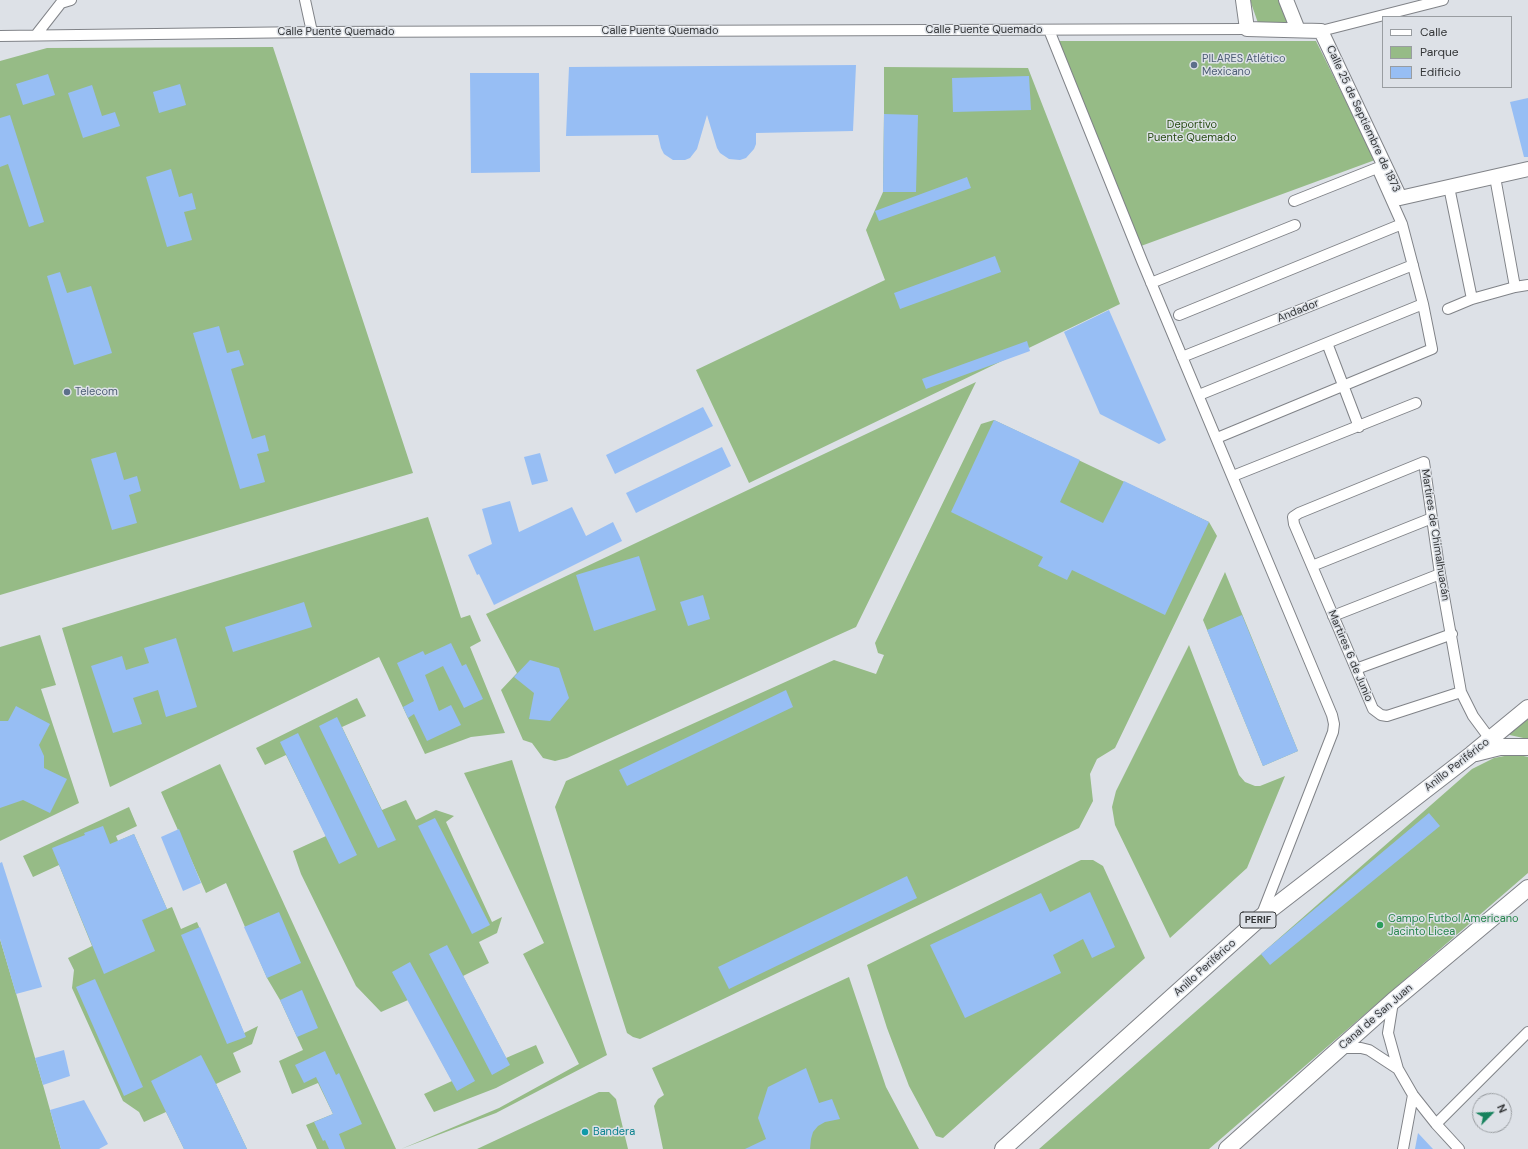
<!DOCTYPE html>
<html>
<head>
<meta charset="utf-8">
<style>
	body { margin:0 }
	#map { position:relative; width:1528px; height:1149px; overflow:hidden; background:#dde1e7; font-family:"DM Sans",sans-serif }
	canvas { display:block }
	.legend { position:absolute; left:1382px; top:16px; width:130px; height:72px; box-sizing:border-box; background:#dde1e7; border:1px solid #999da1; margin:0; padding:5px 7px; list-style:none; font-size:12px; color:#343638 }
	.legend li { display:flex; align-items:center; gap:8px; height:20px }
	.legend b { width:20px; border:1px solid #999da1 }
	.north { position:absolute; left:1472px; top:1093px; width:40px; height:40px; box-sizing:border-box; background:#dde1e7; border:1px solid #999da1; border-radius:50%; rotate:66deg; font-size:11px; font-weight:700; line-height:16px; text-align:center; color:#343638 }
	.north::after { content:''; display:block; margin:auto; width:14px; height:18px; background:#17825d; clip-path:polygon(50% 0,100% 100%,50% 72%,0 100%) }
</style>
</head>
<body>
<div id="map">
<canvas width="1528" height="1149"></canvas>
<ul class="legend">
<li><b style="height:5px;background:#fff"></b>Calle</li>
<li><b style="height:11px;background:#96bb86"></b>Parque</li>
<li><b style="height:11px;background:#97bef4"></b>Edificio</li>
</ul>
<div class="north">N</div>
</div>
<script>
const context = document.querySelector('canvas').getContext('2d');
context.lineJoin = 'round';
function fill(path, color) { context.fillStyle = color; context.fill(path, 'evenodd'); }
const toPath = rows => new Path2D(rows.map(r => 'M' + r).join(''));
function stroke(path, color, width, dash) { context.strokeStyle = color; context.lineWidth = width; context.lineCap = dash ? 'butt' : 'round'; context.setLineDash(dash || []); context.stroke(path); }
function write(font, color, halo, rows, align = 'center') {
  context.font = font + ' "DM Sans",sans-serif'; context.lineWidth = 3; context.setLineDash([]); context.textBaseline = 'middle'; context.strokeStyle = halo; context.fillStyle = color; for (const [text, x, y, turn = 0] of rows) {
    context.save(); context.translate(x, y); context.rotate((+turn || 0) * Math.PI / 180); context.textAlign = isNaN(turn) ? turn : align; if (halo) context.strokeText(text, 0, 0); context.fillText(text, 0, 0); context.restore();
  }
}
const green = toPath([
	[1250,0,1282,0,1295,28,1258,23],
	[1057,41,1316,41,1375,160,1141,246],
	[273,47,413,473,0,595,0,61,47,48],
	[884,67,1028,68,1120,304,749,483,696,370,885,280,866,230,883,192,884,114],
	[976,382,856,627,567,758,555,761,543,758,532,743,523,740,501,690,517,673,486,614],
	[994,420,1209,522,1217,536,1115,748,1097,759,1090,774,1093,801,1079,828,640,1039,633,1037,627,1033,555,807,566,781,834,660,876,674,884,655,878,653,875,643,981,424],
	[428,517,461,618,470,615,481,641,470,647,505,733,471,737,425,754,379,657,110,787,62,628],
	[1225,572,1298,751,1263,766,1203,620],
	[40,635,56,685,41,689,79,803,0,841,0,647],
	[1189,645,1239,775,1245,782,1255,786,1260,786,1285,776,1247,868,1170,938,1115,825,1112,807,1116,791],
	[357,698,366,716,342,727,382,810,406,800,416,820,436,810,454,816,446,822,492,922,502,917,497,933,479,942,489,963,463,976,506,1058,536,1045,544,1063,496,1088,434,1112,424,1094,452,1081,408,1000,381,1012,356,986,301,874,293,851,326,836,286,755,265,765,256,748],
	[1528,717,1528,739,1505,734],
	[1515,754,1528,757,1528,873,1209,1149,1039,1149,1472,769,1494,758],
	[512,760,607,1055,496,1113,401,1149,499,1108,579,1064,523,954,544,943,464,773],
	[220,764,396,1149,317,1149,306,1125,333,1114,318,1083,292,1094,279,1061,303,1050,280,1000,267,978,226,883,206,893,161,792],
	[129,807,137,826,116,836,118,841,134,834,167,909,172,907,181,929,197,922,244,1033,258,1026,252,1044,233,1053,241,1072,216,1084,247,1149,184,1149,166,1112,144,1122,139,1112,123,1101,72,988,74,970,68,958,92,946,59,865,33,877,23,856],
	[1081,860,1093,860,1103,866,1145,958,1098,1000,943,1138,936,1136,909,1086,887,1028,867,965],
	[0,939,43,1085,61,1149,0,1149],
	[849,977,886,1087,919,1149,663,1149,654,1106,658,1099,664,1095,652,1068],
	[599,1092,609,1092,616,1099,628,1149,477,1149]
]);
const building = toPath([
	[856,65,853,131,756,133,756,144,754,149,746,158,740,160,729,159,720,153,717,148,707,115,697,149,690,158,685,160,673,160,664,154,661,148,658,135,566,136,569,67],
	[470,73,539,73,540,172,471,173],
	[48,74,55,95,23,105,16,84],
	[1029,76,1031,110,953,112,952,78],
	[180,84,186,105,159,113,153,92],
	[92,85,102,116,115,112,120,126,83,138,68,93],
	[1528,98,1528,157,1524,157,1510,102],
	[884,114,918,115,916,192,883,192],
	[10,115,44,222,29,227,8,164,0,167,0,118],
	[171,169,179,197,192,193,196,209,184,212,192,240,167,247,146,177],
	[967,177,971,188,879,221,875,211],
	[995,256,1001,272,900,309,894,293],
	[60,272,67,293,91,286,112,353,74,365,47,276],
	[1109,310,1166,440,1159,444,1100,414,1064,332],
	[219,326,227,353,239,350,244,365,231,369,252,439,265,435,269,451,257,454,265,482,240,489,193,333],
	[1027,341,1030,351,926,389,922,379],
	[703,407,713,426,615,474,606,455],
	[994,420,1080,460,1060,502,1103,523,1124,481,1209,522,1165,615,1072,570,1067,580,1038,566,1043,557,951,512],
	[722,447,731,466,636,513,626,493],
	[116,452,124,480,137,476,141,491,129,495,137,523,112,530,91,459],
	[540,453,548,481,532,485,524,457],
	[510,501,519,532,572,507,586,536,613,522,622,541,494,605,479,574,477,575,468,555,492,544,482,509],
	[639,556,656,610,594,631,576,575],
	[703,595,710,619,688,626,680,602],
	[304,602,312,627,233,652,225,627],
	[1242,615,1298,751,1263,766,1207,630],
	[176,638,197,707,166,717,158,690,133,698,142,724,113,733,91,666,122,656,126,670,149,663,144,648],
	[451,643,462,666,466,664,483,699,464,708,443,666,425,675,439,711,451,705,461,725,427,741,414,714,408,718,403,707,414,701,397,663,423,651,425,655],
	[530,660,559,668,569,698,550,721,529,719,534,693,514,677],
	[786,690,793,707,627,786,619,770],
	[16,706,50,724,39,745,44,756,44,768,67,779,50,813,23,800,0,808,0,721,8,721],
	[337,717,396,840,378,848,319,726],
	[298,733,357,855,339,864,280,742],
	[1429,813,1440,826,1270,965,1261,954],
	[435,818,490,925,472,934,418,826],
	[103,826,110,844,134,834,167,909,142,920,155,951,104,974,52,848,85,835,84,833],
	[179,829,201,883,183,891,161,837],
	[2,862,42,987,16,994,0,939,0,863],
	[907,876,917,898,729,989,718,967],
	[1090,892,1115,947,1092,958,1083,939,1053,955,1061,973,965,1018,930,945,1041,893,1050,912],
	[279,912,301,963,267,978,244,927],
	[200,927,246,1037,227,1044,181,935],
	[447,945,510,1065,492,1075,429,954],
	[410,962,475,1081,457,1091,392,972],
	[95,979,143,1087,124,1096,76,987],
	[302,990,318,1028,297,1037,280,1000],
	[64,1050,70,1076,43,1085,35,1058],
	[325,1051,336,1075,339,1073,362,1124,339,1134,345,1149,329,1149,325,1140,323,1141,314,1122,333,1114,316,1077,304,1083,295,1065],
	[201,1055,216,1084,247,1149,184,1149,151,1081],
	[806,1068,819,1103,832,1099,840,1119,825,1122,818,1126,813,1132,811,1139,810,1149,745,1149,766,1139,758,1118,768,1087],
	[84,1100,108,1144,99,1149,61,1149,50,1110],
	[1418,1133,1433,1149,1415,1149]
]);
const street = toPath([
	[305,0,312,32],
	[1049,30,1142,261,1332,715,1334,724,1333,732,1262,914],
	[1321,31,1443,0],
	[36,35,61,3,71,0],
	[0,36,312,32,1247,29],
	[1495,177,1515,287],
	[1449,187,1472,299],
	[1151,283,1295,225],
	[1448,309,1472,299,1515,287,1528,285],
	[1179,315,1402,224],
	[1327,343,1359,427],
	[1182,357,1413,265],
	[1199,395,1423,304],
	[1217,438,1432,349,1423,304,1402,224,1377,168,1294,201],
	[1233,476,1416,403],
	[1312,566,1432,518],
	[1333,616,1440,574],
	[1356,669,1452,634],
	[1461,692,1387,716,1381,715,1373,709,1294,524,1293,517,1299,513,1424,462,1440,574,1461,692,1473,716,1490,739],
	[1393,1002,1388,1033,1398,1069,1413,1095,1436,1124,1459,1149],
	[1340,1048,1361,1048,1369,1050,1398,1069],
	[1436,1124,1528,1032],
	[1403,1149,1413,1095]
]);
const secondary = toPath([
	[1243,0,1247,29,1321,31,1400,198,1528,169],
	[1286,0,1298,30]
]);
const primary = toPath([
	[1476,753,1500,747,1528,747],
	[1003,1149,1261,917,1472,754,1528,708],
	[1227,1149,1393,1001,1528,888]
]);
const markers = [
	[1194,65,4,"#5c6f8a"],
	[67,392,4,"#5c6f8a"],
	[1380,925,4,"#2e9e5b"],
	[585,1132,4,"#0f9aa8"]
];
const shields = [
	[1258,920,36]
];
const shieldNames = [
	["PERIF",1258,920]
];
const streetNames = [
	["Calle Puente Quemado",984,30],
	["Calle Puente Quemado",660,31],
	["Calle Puente Quemado",336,32],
	["Calle 25 de Septiembre de 1873",1363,119,65],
	["Andador",1298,311,-22],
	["Martires de Chimalhuacán",1435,535,81],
	["Martires 6 de Junio",1350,656,67],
	["Anillo Periférico",1457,765,-38],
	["Anillo Periférico",1205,968,-42],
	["Canal de San Juan",1376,1017,-41]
];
const serviceNames = [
	["PILARES Atlético",1202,59],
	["Mexicano",1202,72],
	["Telecom",75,392]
];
const parkNames = [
	["Deportivo",1192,125],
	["Puente Quemado",1192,138]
];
const leisureNames = [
	["Campo Futbol Americano",1388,919],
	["Jacinto Licea",1388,932]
];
const cultureNames = [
	["Bandera",593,1132]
];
fill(green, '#96bb86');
fill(building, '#97bef4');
stroke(street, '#808388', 12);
stroke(secondary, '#808388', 16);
stroke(primary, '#808388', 18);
stroke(street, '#fff', 10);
stroke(secondary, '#fff', 14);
stroke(primary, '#fff', 16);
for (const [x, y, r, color] of markers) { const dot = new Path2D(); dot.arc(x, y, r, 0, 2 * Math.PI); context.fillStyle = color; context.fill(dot); stroke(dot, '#dde1e7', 1.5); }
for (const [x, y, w] of shields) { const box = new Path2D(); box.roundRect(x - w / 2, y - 8, w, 16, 3); context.fillStyle = '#dde1e7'; context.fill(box); stroke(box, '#343638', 1); }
write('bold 10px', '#343638', null, shieldNames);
write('11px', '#343638', '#dde1e7', streetNames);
write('11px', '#4e5e75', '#dde1e7', serviceNames, 'left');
write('11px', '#284c13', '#dde1e7', parkNames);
write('11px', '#27864d', '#dde1e7', leisureNames, 'left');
write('11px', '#0d838f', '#dde1e7', cultureNames, 'left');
</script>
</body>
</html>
